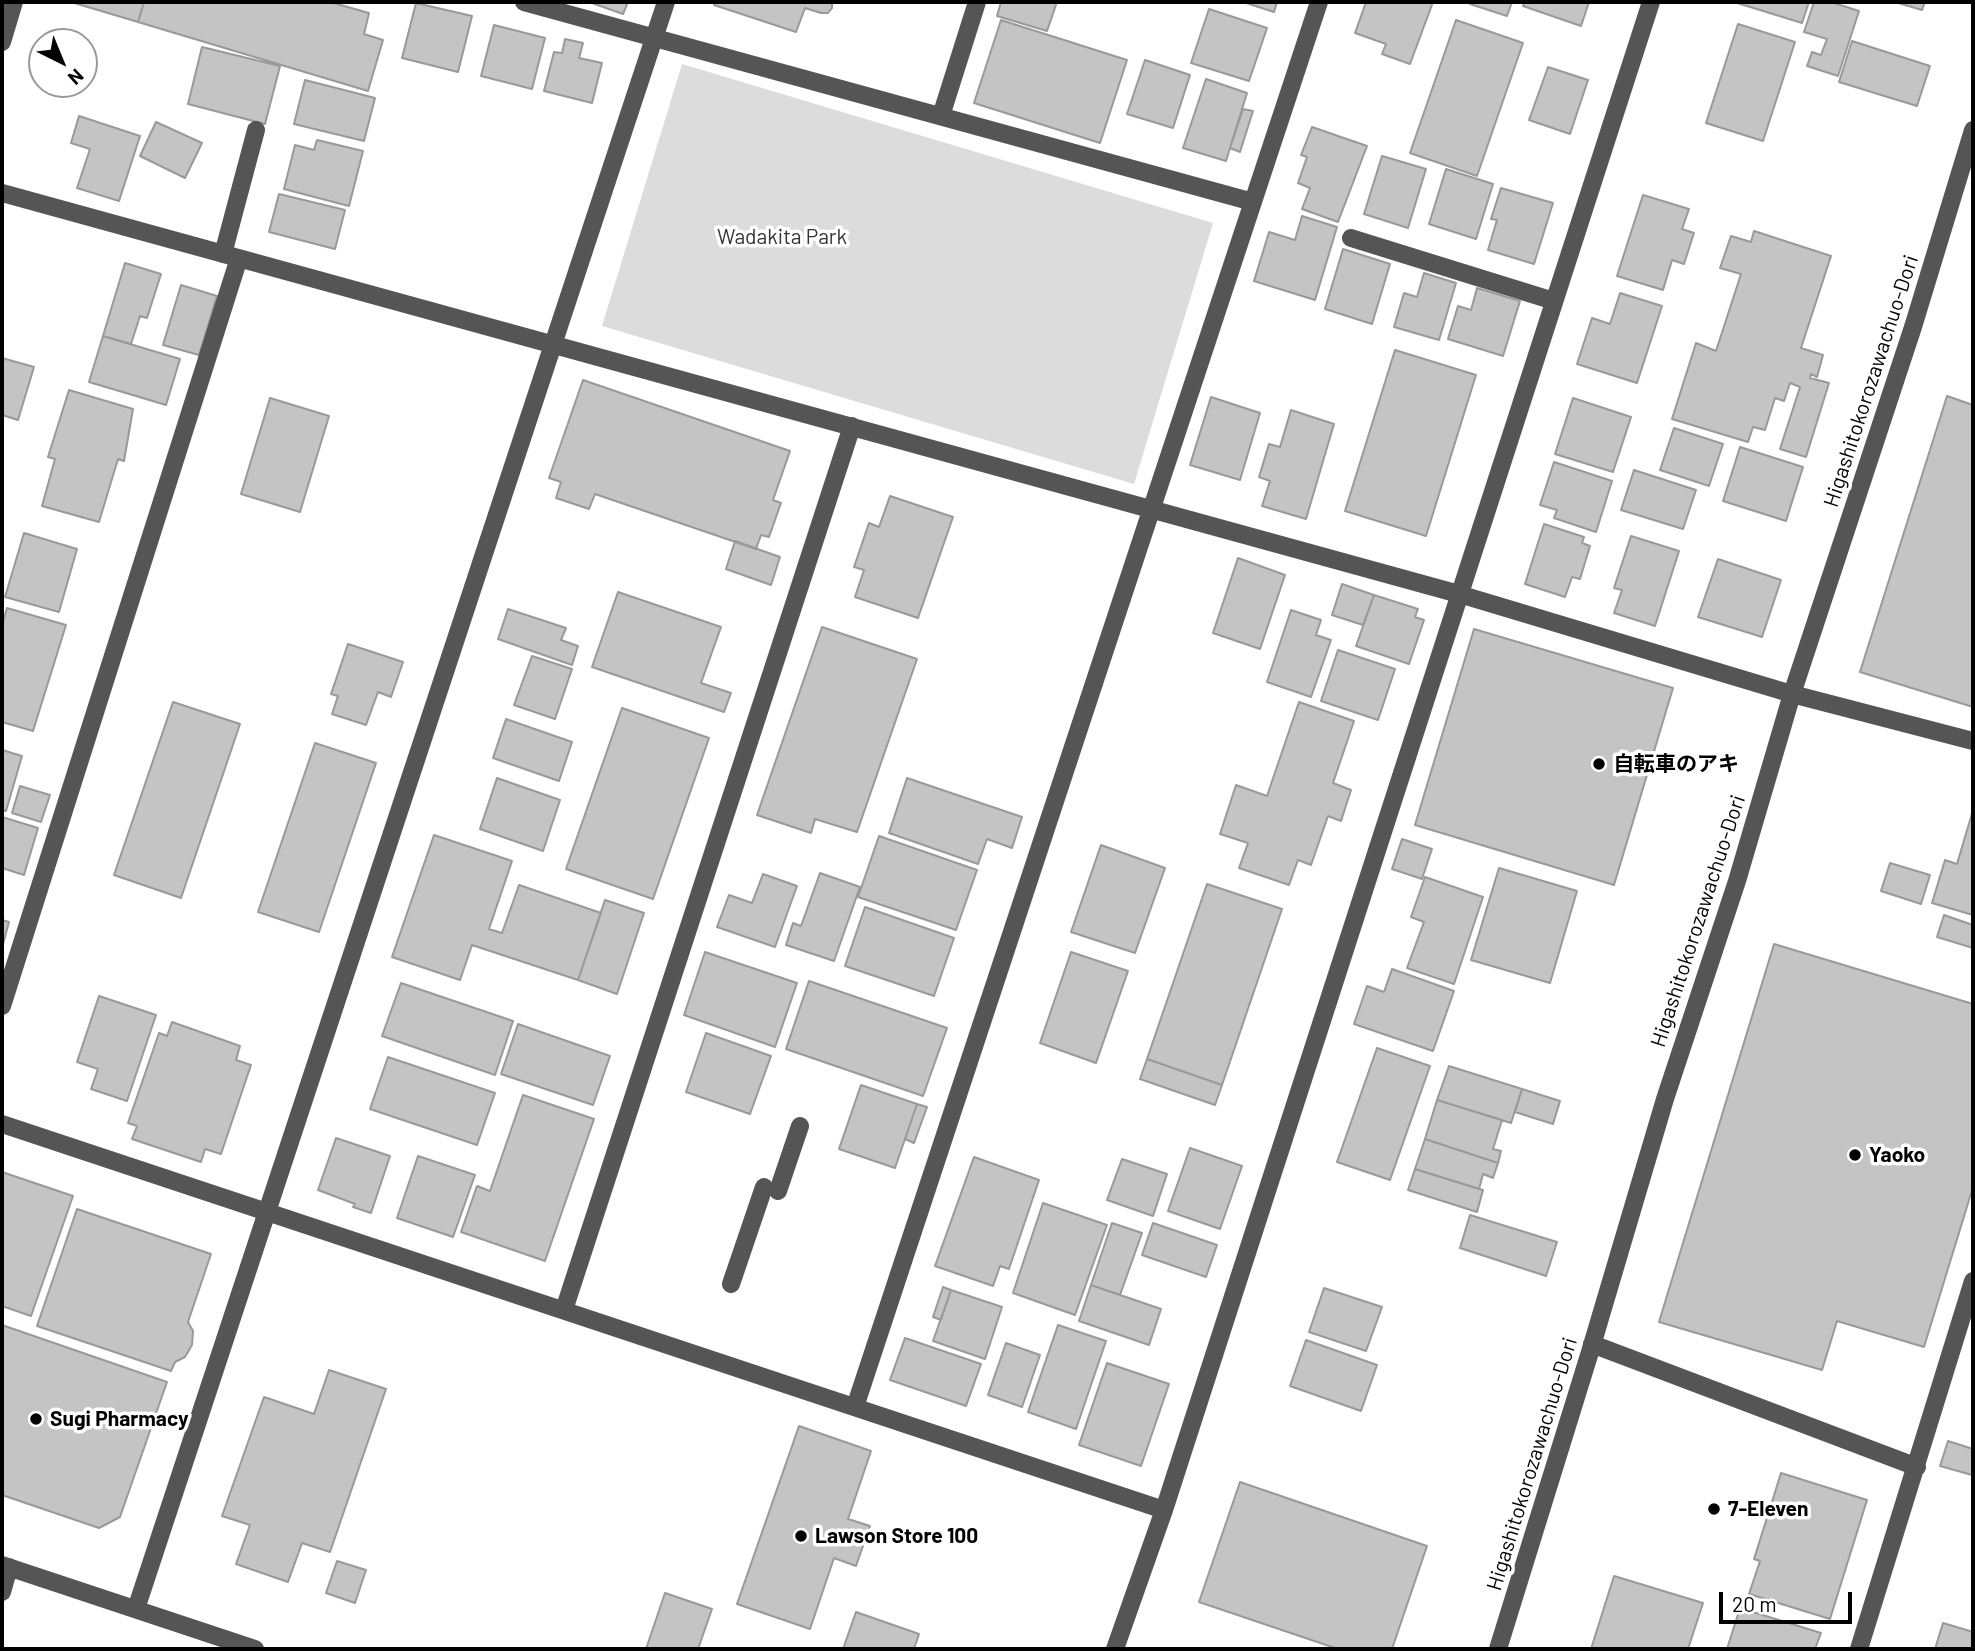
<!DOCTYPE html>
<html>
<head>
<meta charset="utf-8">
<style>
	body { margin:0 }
	#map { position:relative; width:1975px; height:1651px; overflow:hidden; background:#fff; font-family:Barlow,sans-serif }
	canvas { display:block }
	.frame { position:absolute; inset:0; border:4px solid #000; pointer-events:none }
	.north { position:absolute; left:28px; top:28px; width:70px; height:70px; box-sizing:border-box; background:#fff; border:2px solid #999; border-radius:50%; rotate:137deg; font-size:19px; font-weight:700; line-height:28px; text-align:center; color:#000 }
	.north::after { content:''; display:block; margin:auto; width:24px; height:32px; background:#000; clip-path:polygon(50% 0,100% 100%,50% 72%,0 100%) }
	.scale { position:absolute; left:1719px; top:1592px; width:133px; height:32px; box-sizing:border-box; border:4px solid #000; border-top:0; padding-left:9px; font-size:21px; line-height:24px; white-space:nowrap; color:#000; -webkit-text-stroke:5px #fff; paint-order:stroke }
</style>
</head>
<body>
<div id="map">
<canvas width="1975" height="1651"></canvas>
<div class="frame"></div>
<div class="north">N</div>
<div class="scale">20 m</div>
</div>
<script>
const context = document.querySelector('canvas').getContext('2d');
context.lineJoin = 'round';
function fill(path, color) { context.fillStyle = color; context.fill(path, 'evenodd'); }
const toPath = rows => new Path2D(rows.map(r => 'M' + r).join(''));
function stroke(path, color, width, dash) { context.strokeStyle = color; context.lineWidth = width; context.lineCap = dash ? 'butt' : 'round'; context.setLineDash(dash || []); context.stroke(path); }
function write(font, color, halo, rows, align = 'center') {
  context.font = font + ' Barlow,"Noto Sans JP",sans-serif'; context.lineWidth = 7; context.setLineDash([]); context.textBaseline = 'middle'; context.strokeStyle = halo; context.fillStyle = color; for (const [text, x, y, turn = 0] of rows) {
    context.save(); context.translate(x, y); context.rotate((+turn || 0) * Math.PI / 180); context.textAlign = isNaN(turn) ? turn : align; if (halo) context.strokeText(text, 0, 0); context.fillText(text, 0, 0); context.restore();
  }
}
const green = toPath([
	[682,64,1213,223,1134,484,602,326]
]);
const building = toPath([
	[71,2,144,2,138,22,71,2],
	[144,2,330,2,369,13,364,34,383,40,368,91,138,22,144,2],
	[589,2,628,2,623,14,589,2],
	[715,2,832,2,832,8,828,13,821,13,805,8,796,32,714,5,715,2],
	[1001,2,1057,2,1047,31,997,16,1001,2],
	[1243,2,1277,2,1274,12,1243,2],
	[1366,2,1433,2,1410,64,1382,54,1386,44,1355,33,1366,2],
	[1471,2,1512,2,1507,16,1470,4,1471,2],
	[1525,2,1589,2,1581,26,1523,6,1525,2],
	[1734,2,1809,2,1802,23,1734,2],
	[1814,2,1831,2,1859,11,1838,76,1807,66,1812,52,1821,55,1827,39,1804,32,1814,2],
	[1895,2,1925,2,1922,10,1895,2],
	[416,3,472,16,458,72,402,58,416,3],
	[1209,9,1267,28,1249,81,1191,63,1209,9],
	[1001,20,1127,60,1100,143,974,103,1001,20],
	[1456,20,1523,43,1477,176,1410,153,1456,20],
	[1738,24,1795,42,1763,141,1706,123,1738,24],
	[494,25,545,38,532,89,481,76,494,25],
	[565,39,583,43,579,58,602,63,592,103,544,91,554,52,562,53,565,39],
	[1852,41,1930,66,1917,106,1839,82,1852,41],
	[202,47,280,66,265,124,188,104,202,47],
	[1145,60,1190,75,1173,128,1127,114,1145,60],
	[1548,67,1588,80,1570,134,1529,120,1548,67],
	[1206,79,1247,93,1226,161,1183,148,1206,79],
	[305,80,375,98,364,141,294,124,305,80],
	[1243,109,1253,111,1240,152,1230,148,1243,109],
	[79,116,140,136,119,201,77,188,90,149,71,143,79,116],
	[156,122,202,143,185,178,140,156,156,122],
	[1312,127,1367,146,1338,222,1302,209,1310,188,1298,183,1307,157,1301,155,1312,127],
	[317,140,363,151,349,206,284,189,295,145,314,150,317,140],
	[1382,156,1426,169,1408,228,1364,214,1382,156],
	[1446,169,1493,184,1476,239,1429,224,1446,169],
	[1501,188,1553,203,1534,264,1488,250,1497,220,1491,219,1501,188],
	[279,194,345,210,335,249,269,232,279,194],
	[1643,195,1689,209,1682,229,1694,233,1684,264,1672,260,1663,290,1617,276,1643,195],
	[1302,216,1337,227,1315,300,1254,281,1269,232,1295,240,1302,216],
	[1754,231,1831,256,1801,348,1823,355,1817,377,1811,374,1810,378,1829,383,1806,457,1780,449,1800,387,1790,383,1784,401,1775,398,1765,430,1753,427,1748,442,1672,419,1696,343,1716,351,1741,274,1720,268,1731,236,1751,242,1754,231],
	[1343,249,1390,264,1372,324,1325,309,1343,249],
	[125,263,161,274,147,318,140,316,131,344,103,336,125,263],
	[1424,273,1456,283,1439,340,1394,327,1404,293,1417,297,1424,273],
	[181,285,217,296,199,355,163,345,181,285],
	[1477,288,1520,301,1503,356,1448,339,1458,306,1471,310,1477,288],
	[1620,293,1662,306,1637,383,1577,364,1592,318,1610,324,1620,293],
	[103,336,180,359,166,405,89,382,103,336],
	[1395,350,1476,375,1426,536,1345,511,1395,350],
	[2,358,34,367,18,420,2,415,2,358],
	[583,380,790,451,773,500,781,503,769,537,761,535,756,549,595,494,589,509,556,498,561,482,549,478,583,380],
	[69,390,133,409,124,461,118,459,99,522,42,506,55,459,48,457,69,390],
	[1947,396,1973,405,1973,707,1860,672,1947,396],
	[1211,397,1260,413,1240,480,1190,465,1211,397],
	[270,398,329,416,300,512,241,494,270,398],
	[1573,398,1631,417,1613,472,1555,454,1573,398],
	[1291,410,1334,424,1306,519,1262,506,1270,481,1259,477,1269,444,1280,447,1291,410],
	[1674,428,1723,444,1709,486,1660,470,1674,428],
	[1740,447,1803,467,1786,521,1723,501,1740,447],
	[1554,462,1612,481,1596,532,1554,518,1557,510,1540,505,1554,462],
	[1634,470,1696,490,1683,529,1621,510,1634,470],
	[890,496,953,517,918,618,855,597,864,570,854,567,869,523,879,527,890,496],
	[1544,524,1584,537,1582,543,1590,546,1580,579,1572,577,1565,597,1525,584,1544,524],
	[24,533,77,549,59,612,5,597,24,533],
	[1631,536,1679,551,1655,626,1614,613,1622,590,1614,588,1631,536],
	[735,541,780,557,771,585,726,569,735,541],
	[1238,558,1285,575,1260,649,1213,633,1238,558],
	[1718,559,1781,580,1762,637,1698,617,1718,559],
	[1342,584,1374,595,1363,625,1332,615,1342,584],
	[618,592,721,627,701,683,731,693,724,712,592,667,618,592],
	[1374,595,1418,609,1415,617,1424,620,1409,664,1356,646,1374,595],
	[7,608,66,625,33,731,2,722,2,625,7,608],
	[508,609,566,628,561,640,578,646,572,665,498,639,508,609],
	[1291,610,1321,620,1316,635,1331,640,1311,697,1267,682,1291,610],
	[822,627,917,659,857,832,815,819,811,833,757,815,822,627],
	[1474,629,1673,688,1614,885,1415,825,1474,629],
	[348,644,403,662,391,697,378,692,366,725,332,714,338,696,331,694,348,644],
	[1338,650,1395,669,1378,720,1321,701,1338,650],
	[532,656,572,669,555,719,514,705,532,656],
	[173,702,240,724,181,898,114,875,173,702],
	[1299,702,1354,721,1333,783,1351,790,1341,821,1328,816,1311,865,1298,860,1289,885,1239,868,1248,843,1220,834,1236,785,1267,796,1299,702],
	[622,708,709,738,653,899,566,869,622,708],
	[506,719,572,742,559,781,493,758,506,719],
	[315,743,376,763,319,932,258,912,315,743],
	[2,750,22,756,6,811,2,810,2,750],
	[497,778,560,800,543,851,480,829,497,778],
	[907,778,1022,817,1012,848,987,839,978,864,889,833,907,778],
	[20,786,50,795,41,822,12,813,20,786],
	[1973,810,1973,915,1932,903,1945,860,1957,864,1973,810],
	[2,817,38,828,24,875,2,868,2,817],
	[434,835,512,861,489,929,502,933,519,885,601,913,578,980,472,945,460,980,392,957,434,835],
	[879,836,977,870,956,930,858,897,879,836],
	[1402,839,1432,849,1422,879,1392,869,1402,839],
	[1101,845,1165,868,1135,953,1071,932,1101,845],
	[1890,863,1930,875,1921,904,1881,891,1890,863],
	[1499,868,1577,891,1550,983,1471,960,1499,868],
	[820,873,860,887,834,961,786,945,793,923,801,926,820,873],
	[763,874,797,886,775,947,717,927,729,895,752,903,763,874],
	[1425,877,1483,897,1454,984,1407,968,1424,922,1411,917,1425,877],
	[1207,884,1282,909,1222,1085,1147,1059,1207,884],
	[605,900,644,913,617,994,578,980,605,900],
	[865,907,954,938,934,996,845,966,865,907],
	[1944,915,1973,925,1973,948,1937,937,1944,915],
	[2,920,9,922,2,948,2,920],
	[1774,944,1973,1004,1973,1187,1924,1347,1837,1321,1822,1370,1659,1322,1774,944],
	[705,952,797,983,775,1047,684,1015,705,952],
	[1071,952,1128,971,1096,1063,1040,1043,1071,952],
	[1392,969,1454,991,1433,1051,1354,1024,1367,986,1384,992,1392,969],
	[809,981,947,1028,923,1096,786,1049,809,981],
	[401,983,513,1021,495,1075,382,1036,401,983],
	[99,996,156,1015,127,1101,91,1089,98,1069,77,1062,99,996],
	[172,1022,240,1046,236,1060,251,1065,221,1154,205,1149,201,1162,132,1139,137,1126,128,1123,159,1033,167,1036,172,1022],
	[518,1024,610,1056,593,1105,501,1074,518,1024],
	[706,1033,771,1056,750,1114,686,1092,706,1033],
	[1377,1048,1430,1066,1390,1180,1337,1162,1377,1048],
	[388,1057,495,1093,477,1145,370,1109,388,1057],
	[1147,1059,1222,1085,1215,1105,1140,1079,1147,1059],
	[1449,1066,1522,1089,1511,1123,1437,1100,1449,1066],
	[861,1085,917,1104,895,1168,839,1149,861,1085],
	[1522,1089,1560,1101,1553,1124,1515,1112,1522,1089],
	[523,1095,594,1119,545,1261,461,1232,477,1186,490,1191,523,1095],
	[1437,1100,1502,1120,1493,1149,1501,1151,1498,1163,1425,1139,1437,1100],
	[917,1104,927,1107,914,1143,905,1139,917,1104],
	[336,1138,390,1156,371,1213,353,1207,355,1204,318,1190,336,1138],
	[1425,1139,1498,1163,1493,1178,1483,1174,1479,1189,1415,1169,1425,1139],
	[1190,1148,1242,1166,1220,1229,1168,1211,1190,1148],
	[418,1156,475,1175,453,1237,397,1218,418,1156],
	[974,1157,1039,1180,1009,1269,1000,1266,993,1286,935,1266,974,1157],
	[1122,1159,1167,1174,1153,1216,1107,1200,1122,1159],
	[1415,1169,1483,1190,1477,1212,1408,1190,1415,1169],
	[2,1172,73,1196,31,1316,2,1306,2,1172],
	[1043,1203,1107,1225,1075,1315,1013,1293,1043,1203],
	[77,1209,211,1254,188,1322,193,1331,192,1345,185,1357,175,1362,171,1371,37,1326,77,1209],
	[1470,1215,1557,1242,1546,1276,1460,1248,1470,1215],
	[1112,1223,1142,1233,1120,1295,1091,1285,1112,1223],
	[1153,1223,1217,1245,1206,1277,1142,1255,1153,1223],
	[1091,1285,1161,1309,1149,1345,1079,1321,1091,1285],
	[943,1287,951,1290,941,1320,933,1317,943,1287],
	[1324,1288,1382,1307,1366,1351,1309,1332,1324,1288],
	[951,1290,1002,1307,985,1359,933,1341,951,1290],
	[2,1325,167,1382,120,1517,99,1528,2,1495,2,1325],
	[1058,1325,1106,1341,1076,1429,1028,1412,1058,1325],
	[905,1338,981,1364,966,1406,890,1380,905,1338],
	[1306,1340,1377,1365,1361,1411,1290,1386,1306,1340],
	[1006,1343,1040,1355,1022,1407,988,1395,1006,1343],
	[1107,1363,1169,1384,1141,1466,1079,1445,1107,1363],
	[329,1370,386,1389,330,1552,302,1543,288,1582,236,1564,250,1525,222,1516,264,1397,314,1414,329,1370],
	[799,1426,871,1451,848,1519,870,1526,856,1566,834,1558,810,1629,737,1604,799,1426],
	[1948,1441,1973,1449,1972,1475,1940,1466,1948,1441],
	[1781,1473,1867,1500,1830,1619,1749,1594,1760,1561,1754,1559,1781,1473],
	[1240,1482,1427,1546,1392,1649,1338,1649,1199,1602,1240,1482],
	[337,1561,366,1570,355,1603,326,1593,337,1561],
	[1614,1576,1703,1603,1688,1649,1591,1649,1614,1576],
	[665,1593,712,1609,698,1649,646,1649,665,1593],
	[1740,1608,1821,1633,1815,1649,1727,1649,1740,1608],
	[856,1612,919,1634,914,1649,843,1649,856,1612],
	[1943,1623,1973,1632,1973,1649,1935,1649,1943,1623]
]);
const minor = toPath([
	[524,2,1253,202],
	[2,42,14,2],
	[941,116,977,2],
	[2,193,1459,594,1792,694,1973,741],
	[1351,238,1554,301],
	[223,254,256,130],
	[2,1006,239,258],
	[2,1124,1164,1510],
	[778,1191,800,1126],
	[731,1284,764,1187],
	[564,1310,852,426],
	[1592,1344,1917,1467],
	[855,1407,1319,2],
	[2,1565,255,1649],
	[2,1592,9,1567],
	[136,1609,666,2],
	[1115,1649,1164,1510,1651,2],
	[1498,1649,1590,1352,1665,1099,1737,881,1792,694,1913,327,1973,130],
	[1859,1649,1973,1281]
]);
const markers = [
	[1599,764,7,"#000"],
	[1855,1155,7,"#000"],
	[36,1419,7,"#000"],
	[1714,1509,7,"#000"],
	[801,1536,7,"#000"]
];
const parkNames = [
	["Wadakita Park",782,237]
];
const streetNames = [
	["Higashitokorozawachuo-Dori",1871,381,-72],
	["Higashitokorozawachuo-Dori",1698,921,-72],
	["Higashitokorozawachuo-Dori",1532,1464,-73]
];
const poiNames = [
	["自転車のアキ",1613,764],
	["Yaoko",1869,1155],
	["Sugi Pharmacy",50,1419],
	["7-Eleven",1728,1509],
	["Lawson Store 100",815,1536]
];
fill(green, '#dcdcdc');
fill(building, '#c4c4c4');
stroke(building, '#999', 2);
stroke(minor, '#555', 18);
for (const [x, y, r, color] of markers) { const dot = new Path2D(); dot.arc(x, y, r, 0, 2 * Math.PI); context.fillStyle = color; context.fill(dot); stroke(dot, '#fff', 2.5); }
write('21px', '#333', '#fff', parkNames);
write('21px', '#000', '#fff', streetNames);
write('bold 21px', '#000', '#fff', poiNames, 'left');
</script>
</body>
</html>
